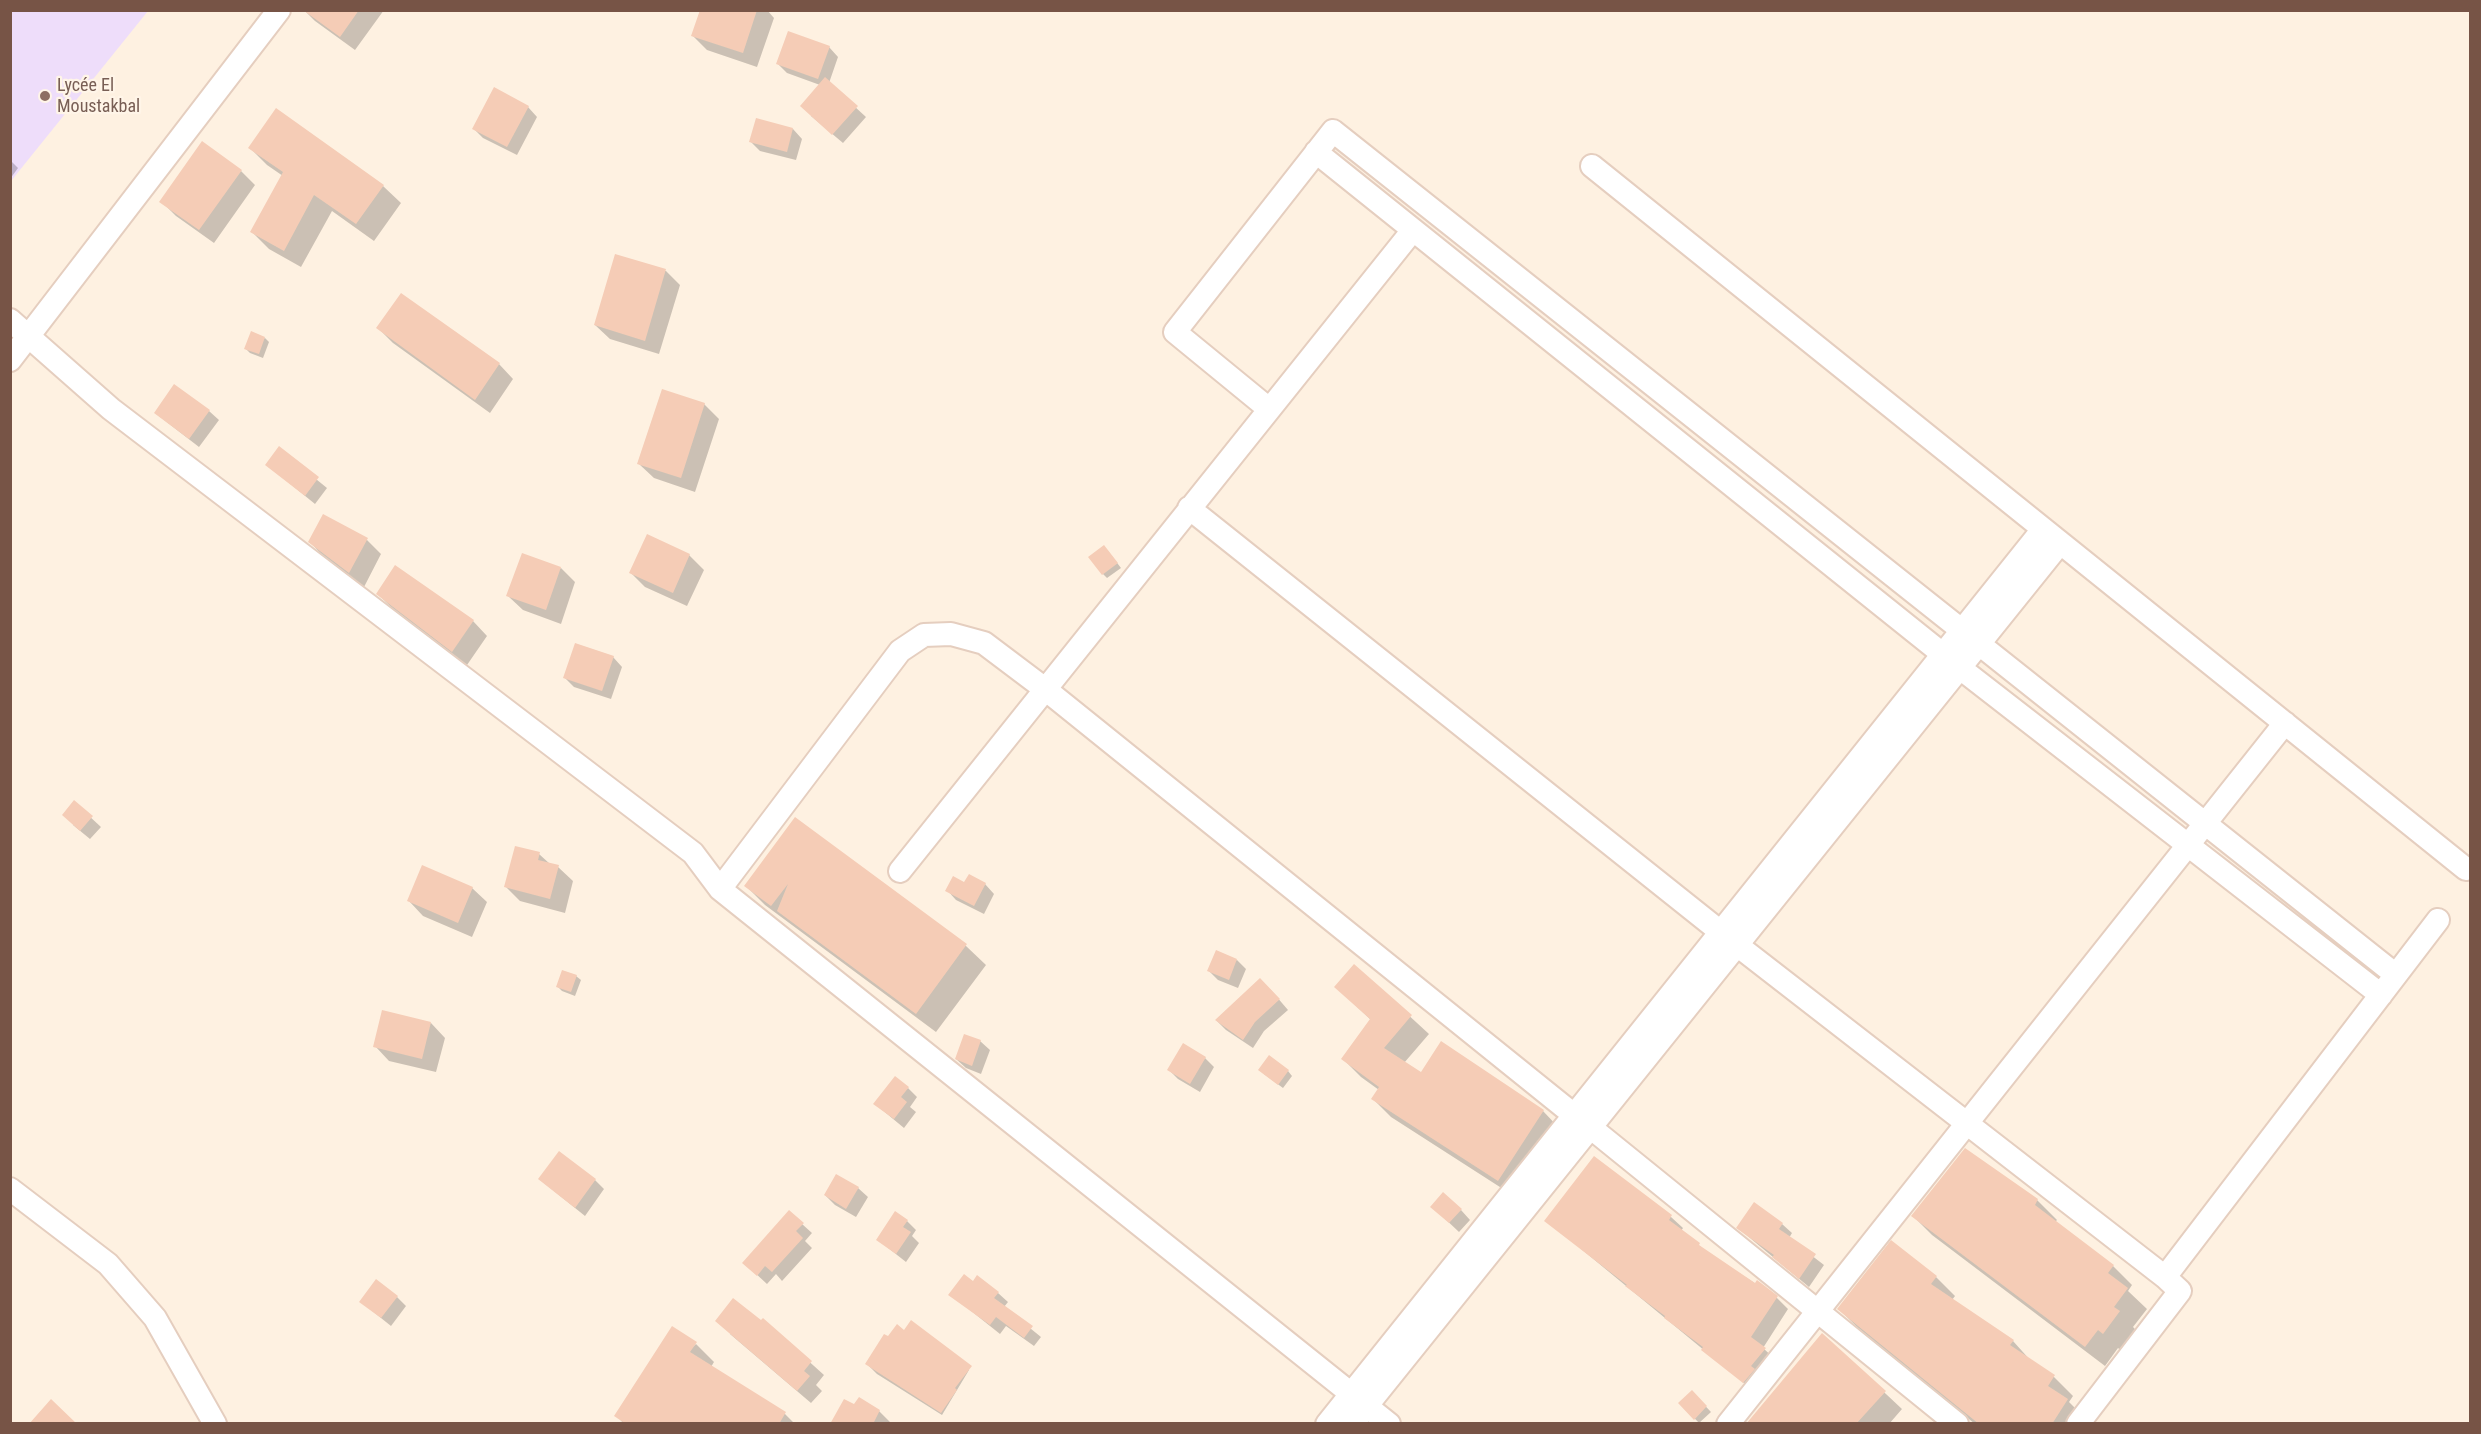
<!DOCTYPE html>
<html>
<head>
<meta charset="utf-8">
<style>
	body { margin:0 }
	#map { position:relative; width:2481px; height:1434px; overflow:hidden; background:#fef1e1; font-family:"Roboto Condensed",sans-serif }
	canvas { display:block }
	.frame { position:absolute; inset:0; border:12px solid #775446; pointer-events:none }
</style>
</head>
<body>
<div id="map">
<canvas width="2481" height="1434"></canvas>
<div class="frame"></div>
</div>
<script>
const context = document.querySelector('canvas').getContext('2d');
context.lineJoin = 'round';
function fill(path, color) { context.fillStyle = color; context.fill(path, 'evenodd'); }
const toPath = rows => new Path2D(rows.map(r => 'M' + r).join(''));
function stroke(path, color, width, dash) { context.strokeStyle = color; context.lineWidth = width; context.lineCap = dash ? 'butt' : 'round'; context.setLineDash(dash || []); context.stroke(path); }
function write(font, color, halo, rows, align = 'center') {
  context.font = font + ' "Roboto Condensed",sans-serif'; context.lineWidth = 4.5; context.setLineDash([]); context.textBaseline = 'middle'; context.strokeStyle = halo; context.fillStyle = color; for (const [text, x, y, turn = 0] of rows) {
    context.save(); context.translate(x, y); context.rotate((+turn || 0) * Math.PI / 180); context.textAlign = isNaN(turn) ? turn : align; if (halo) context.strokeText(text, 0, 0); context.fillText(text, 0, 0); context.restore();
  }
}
const education = toPath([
	[11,10,148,11,11,181,10,11]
]);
const shadow = toPath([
	[304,10,384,10,355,50,315,21],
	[701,10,767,10,774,18,757,67,707,50,693,36],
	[829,47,838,57,829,83,866,117,843,143,811,116,820,85,787,73,778,64],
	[528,107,537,117,517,155,483,138,474,129],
	[276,110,383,186,401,203,374,241,332,211,301,267,269,249,252,232,283,176,267,165,250,148],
	[793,129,802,139,796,160,760,151,751,142],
	[10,160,18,168,10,179],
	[241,171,255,185,214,243,176,216,161,201],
	[616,256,666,271,680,285,659,354,610,339,595,325],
	[378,328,499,364,513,379,490,413,393,343],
	[265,338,269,342,263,358,250,353,245,348],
	[704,404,719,419,695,492,654,478,639,464],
	[209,411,219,420,199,447,155,413],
	[279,449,327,488,315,504,267,465],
	[648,536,689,555,704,570,687,606,645,587,631,573],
	[367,540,381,554,364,587,324,557,310,542],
	[1108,551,1121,568,1107,578,1103,574],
	[561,568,575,582,561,624,523,610,508,596],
	[378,594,473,621,487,636,467,665,392,608],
	[613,657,622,667,611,699,574,687,565,678],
	[74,802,101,827,90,839,73,825],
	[795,819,966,946,986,965,936,1032,765,905,746,886],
	[539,854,550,864,558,867,573,881,565,913,520,901,506,887],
	[965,884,985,884,994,894,984,914,956,900,947,890],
	[472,888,487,902,472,937,423,916,409,901],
	[1237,960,1246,969,1238,988,1218,980,1209,971],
	[1355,966,1429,1034,1404,1063,1421,1074,1543,1111,1561,1130,1517,1198,1391,1117,1373,1099,1379,1090,1361,1077,1343,1059,1371,1020,1336,987],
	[576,976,581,980,575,996,562,991,558,987],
	[1270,989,1288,1010,1264,1031,1253,1048,1226,1030,1217,1021],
	[431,1023,445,1038,436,1072,389,1061,375,1046],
	[980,1041,990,1050,981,1074,966,1068,956,1059],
	[1205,1058,1214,1067,1200,1092,1178,1079,1169,1070],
	[1288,1071,1292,1076,1283,1088,1264,1074],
	[908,1088,917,1097,910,1107,916,1112,904,1128,875,1104],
	[1965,1150,2037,1200,2057,1220,2055,1222,2113,1266,2132,1285,2128,1291,2147,1309,2133,1327,2138,1332,2123,1352,2118,1348,2105,1366,1932,1235,1913,1216],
	[1594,1158,1671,1217,1683,1228,1681,1231,1707,1252,1776,1297,1788,1309,1763,1348,1776,1360,1756,1393,1546,1220],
	[539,1179,595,1180,604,1189,585,1216],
	[858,1188,868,1197,856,1217,835,1205,825,1195],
	[1461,1210,1470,1220,1459,1232,1442,1216],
	[907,1221,916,1230,912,1236,919,1243,906,1262,878,1240],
	[802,1224,812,1233,805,1241,812,1248,782,1281,776,1274,767,1284,754,1272],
	[1782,1224,1792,1233,1789,1238,1824,1265,1809,1287,1738,1228],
	[1936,1277,1955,1296,1952,1300,2013,1341,2031,1361,2054,1377,2073,1396,2069,1402,2086,1419,2084,1424,1975,1424,1858,1328,1839,1309],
	[974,1283,998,1293,1008,1302,1004,1307,1041,1337,1034,1346,1006,1326,1000,1334,950,1294],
	[397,1297,406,1306,391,1326,361,1302],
	[763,1320,824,1375,816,1385,822,1391,811,1403,730,1334],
	[1823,1335,1902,1409,1889,1424,1748,1424],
	[696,1344,714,1362,711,1367,785,1414,795,1424,624,1424,616,1415],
	[960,1360,969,1370,942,1415,877,1374,867,1364],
	[1692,1392,1711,1412,1699,1423,1680,1403],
	[854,1406,879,1411,892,1424,835,1424]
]);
const building = toPath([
	[303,10,359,10,340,37],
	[700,10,757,10,743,53,691,36],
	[788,31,830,46,818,79,776,64],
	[825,77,858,106,832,135,800,106],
	[494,87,529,106,507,147,472,129],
	[276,108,384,185,356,224,314,195,284,251,250,232,283,172,248,148],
	[756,118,793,128,787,152,749,142],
	[202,141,242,170,199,230,159,202],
	[615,254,666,269,645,341,594,325],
	[401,293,500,363,475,400,376,328],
	[251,331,265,337,259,354,244,349],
	[174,384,210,410,189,439,154,413],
	[662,389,705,403,681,478,637,464],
	[279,446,319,477,305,496,265,465],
	[323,514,368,538,349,573,308,542],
	[647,534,690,554,673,593,629,573],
	[1104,545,1118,563,1102,575,1088,557],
	[522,553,561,567,546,610,506,596],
	[395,565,474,620,452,652,376,594],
	[575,643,614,656,602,691,563,678],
	[74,800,93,816,80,831,62,815],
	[795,817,967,944,916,1014,777,911,788,884,771,906,744,886],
	[515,846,540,852,538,860,559,865,550,899,504,887],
	[422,865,473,887,458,923,407,901],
	[969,874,986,883,974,906,945,891,953,876,964,882],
	[1216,950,1237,959,1229,980,1207,971],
	[1354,964,1412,1015,1384,1048,1421,1072,1441,1041,1544,1110,1498,1181,1371,1099,1379,1087,1341,1059,1370,1019,1334,987],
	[562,970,577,975,571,992,556,987],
	[1260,978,1280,999,1255,1022,1243,1040,1215,1020],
	[382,1010,431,1022,422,1059,373,1047],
	[964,1034,981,1040,972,1066,955,1059],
	[1183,1043,1206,1057,1190,1084,1167,1070],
	[1269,1055,1289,1070,1278,1085,1258,1070],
	[895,1076,909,1087,901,1097,907,1102,894,1119,873,1104],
	[1965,1148,2038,1199,2035,1205,2114,1265,2108,1273,2128,1288,2114,1307,2120,1311,2103,1334,2098,1330,2085,1347,1911,1216],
	[559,1151,596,1179,575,1208,538,1179],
	[1594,1156,1672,1215,1669,1220,1700,1243,1699,1245,1755,1283,1757,1280,1778,1296,1751,1337,1766,1348,1751,1366,1755,1369,1743,1383,1701,1350,1703,1347,1664,1318,1665,1316,1625,1286,1627,1285,1544,1221],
	[836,1174,859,1187,846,1209,824,1195],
	[1443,1192,1462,1209,1449,1223,1430,1207],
	[1754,1202,1783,1223,1779,1229,1816,1254,1799,1279,1772,1257,1774,1255,1736,1228],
	[789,1210,804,1223,796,1231,803,1238,772,1272,765,1266,757,1276,742,1263],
	[895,1211,908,1220,903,1227,911,1232,896,1254,876,1240],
	[1891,1240,1937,1276,1931,1284,2014,1340,2010,1345,2055,1375,2048,1386,2068,1399,2052,1424,1979,1424,1837,1309],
	[964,1274,973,1281,977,1275,999,1292,994,1298,1033,1326,1024,1338,996,1317,990,1325,948,1295],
	[376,1279,398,1296,381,1318,359,1302],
	[733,1298,761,1320,763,1318,812,1361,804,1371,810,1376,797,1391,715,1321],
	[911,1320,972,1366,955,1388,957,1390,941,1413,865,1364,884,1334,888,1336,897,1324,904,1330],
	[672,1326,697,1342,690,1352,786,1412,779,1424,626,1424,614,1416],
	[1822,1333,1886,1391,1856,1424,1746,1424],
	[1692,1390,1707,1406,1694,1420,1678,1403],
	[859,1397,880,1410,873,1424,830,1424,844,1399,854,1404],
	[51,1399,77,1424,29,1424]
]);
const minor = toPath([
	[1316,152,1960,668,2381,995],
	[1592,166,2466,869],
	[10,320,111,409,693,853,720,889,1389,1424],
	[10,360,279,10],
	[1269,409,1175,332,1333,131,2396,975],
	[1189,508,1737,945,2165,1277,2180,1291,2078,1424],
	[900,871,1413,230],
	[720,889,900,651,924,635,951,634,984,643,1045,689,1574,1115],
	[1590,1127,1957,1424],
	[10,1189,108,1264,155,1318,215,1424],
	[2165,1277,2438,920],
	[1327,1424,2043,529],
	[1352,1424,2060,543],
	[1728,1424,2285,723]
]);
const markers = [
	[45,96,6,"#8d6e63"]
];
const educationNames = [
	["Lycée El",57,86],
	["Moustakbal",57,107]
];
fill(education, '#eeddfa');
fill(shadow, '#0003');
fill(building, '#f5ccb6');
stroke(minor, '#e5cebf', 26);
stroke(minor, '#fff', 22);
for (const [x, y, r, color] of markers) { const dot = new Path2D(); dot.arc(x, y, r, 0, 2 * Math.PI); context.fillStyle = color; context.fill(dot); stroke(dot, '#fff5e8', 2); }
write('18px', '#785e54', '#fff5e8', educationNames, 'left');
</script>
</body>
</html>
